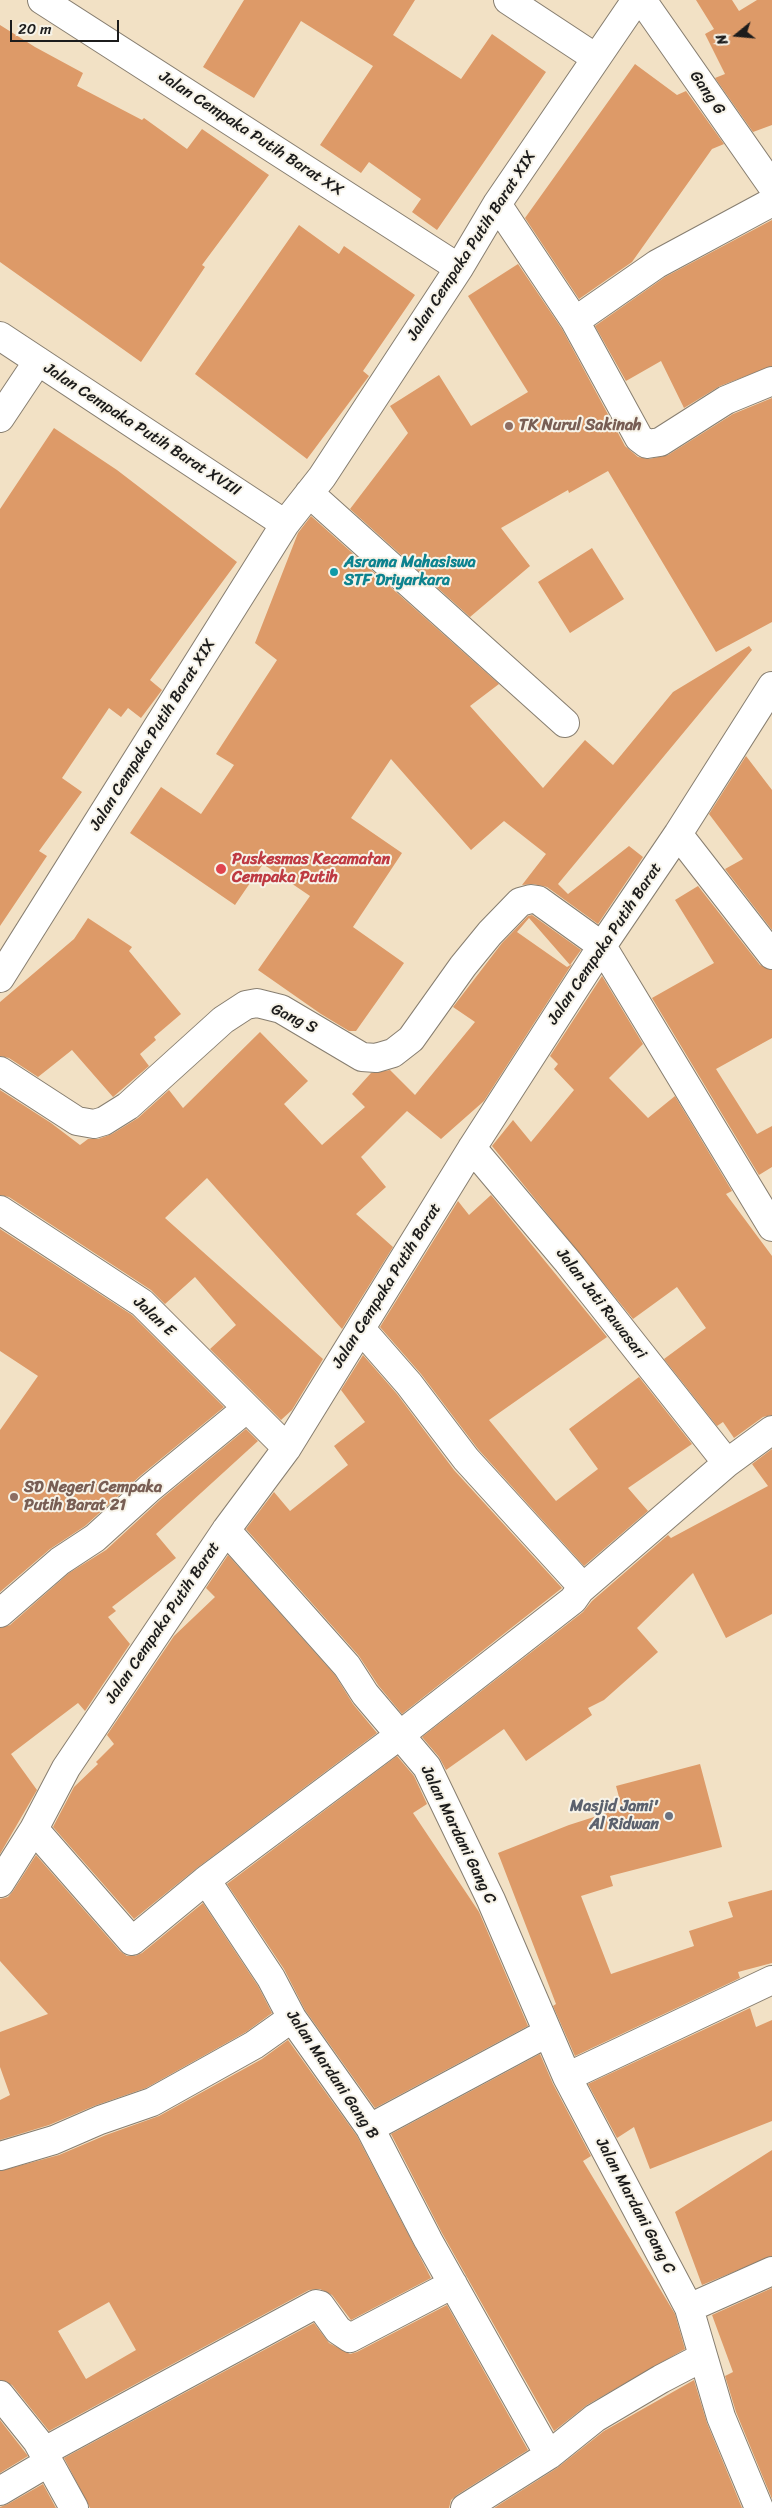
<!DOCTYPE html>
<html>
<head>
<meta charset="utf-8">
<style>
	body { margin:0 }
	#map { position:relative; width:772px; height:2508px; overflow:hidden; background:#f2e1c5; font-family:Sriracha,sans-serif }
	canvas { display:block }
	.north { position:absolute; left:712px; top:10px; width:50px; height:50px; -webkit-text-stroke:4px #f7f3e8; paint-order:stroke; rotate:253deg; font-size:14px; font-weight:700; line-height:20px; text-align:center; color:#1c1c1c }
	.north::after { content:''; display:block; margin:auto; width:18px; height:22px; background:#1c1c1c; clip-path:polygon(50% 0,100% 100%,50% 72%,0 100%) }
	.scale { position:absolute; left:10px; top:20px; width:109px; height:22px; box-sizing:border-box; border:2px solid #1c1c1c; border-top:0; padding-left:6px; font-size:15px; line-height:18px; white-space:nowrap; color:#1c1c1c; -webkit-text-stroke:4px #f7f3e8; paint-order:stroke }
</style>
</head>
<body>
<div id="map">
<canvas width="772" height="2508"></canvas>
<div class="north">N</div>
<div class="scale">20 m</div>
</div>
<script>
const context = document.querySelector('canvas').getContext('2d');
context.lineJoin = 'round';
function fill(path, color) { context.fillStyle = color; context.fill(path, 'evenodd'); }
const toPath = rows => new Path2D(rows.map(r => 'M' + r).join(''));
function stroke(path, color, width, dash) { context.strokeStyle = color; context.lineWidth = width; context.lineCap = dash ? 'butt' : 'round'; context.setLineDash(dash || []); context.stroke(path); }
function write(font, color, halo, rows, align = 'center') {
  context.font = font + ' Sriracha,sans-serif'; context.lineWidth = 4; context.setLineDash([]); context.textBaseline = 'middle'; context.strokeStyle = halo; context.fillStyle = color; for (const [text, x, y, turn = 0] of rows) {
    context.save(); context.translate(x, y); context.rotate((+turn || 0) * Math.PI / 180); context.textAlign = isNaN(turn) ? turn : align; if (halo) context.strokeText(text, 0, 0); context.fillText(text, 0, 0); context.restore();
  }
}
const building = toPath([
	[244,0,415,0,393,35,461,79,492,34,546,72,437,230,412,212,421,199,369,162,361,173,320,145,373,66,301,21,254,98,203,67],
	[696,0,732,0,739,11,757,0,772,0,772,125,753,132,715,78,725,74,705,34,714,29],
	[0,25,35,47,83,73,77,86,142,120,144,118,187,149,202,129,269,175,202,265,205,267,141,362,0,262],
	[635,64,677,95,686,91,724,144,712,149,632,262,579,299,525,218],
	[772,220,772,366,720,386,684,408,661,361,626,381,595,326,665,277],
	[299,225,339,254,344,246,415,295,363,371,369,376,307,459,195,374],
	[518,264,562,329,625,446,638,457,649,459,668,455,733,414,772,398,772,622,716,652,608,471,569,493,568,490,501,528,530,566,470,617,350,509,408,433,390,406,439,375,471,426,528,392,468,296],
	[54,428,117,470,237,562,150,680,162,690,141,718,128,708,121,717,109,708,62,778,82,792,39,851,47,856,0,926,0,509],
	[311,516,499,684,470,706,543,788,585,740,613,765,673,692,749,646,752,650,558,884,568,894,629,846,643,857,598,924,547,887,533,884,522,885,546,854,504,821,471,850,391,759,351,818,402,853,353,927,404,963,356,1031,349,1031,321,1014,258,970,310,896,263,864,235,905,130,833,161,787,201,814,234,765,216,754,277,660,255,643,298,533],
	[592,548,624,599,570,633,538,582],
	[746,756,772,790,772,930,725,869,743,859,709,814],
	[698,886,760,965,772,970,772,1038,716,1069,757,1134,772,1126,772,1167,759,1175,652,998,714,963,675,900],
	[532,915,581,950,570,965,529,918,517,932,567,967,572,964,484,1101,441,1139,407,1111,361,1157,386,1187,356,1214,393,1247,342,1329,207,1178,165,1218,323,1359,292,1410,281,1420,210,1349,236,1325,195,1277,165,1304,151,1290,9,1197,0,1195,0,1090,51,1123,80,1145,88,1139,98,1139,112,1134,138,1118,169,1090,183,1108,260,1032,308,1081,284,1104,322,1145,365,1107,352,1094,371,1073,390,1070,415,1095,475,1022,453,1007,502,943,528,916],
	[88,918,132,947,129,951,181,1014,154,1037,156,1040,140,1054,149,1066,113,1097,72,1050,38,1077,9,1058,0,1056,0,1002,74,939],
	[602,976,643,1044,609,1078,648,1118,675,1096,732,1191,726,1194,772,1256,772,1415,763,1417,734,1438,723,1422,717,1426,664,1359,706,1328,677,1287,633,1319,492,1146,513,1120,531,1142,574,1090,554,1069,558,1064,550,1056],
	[491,1195,607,1337,489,1420,556,1501,598,1469,569,1429,639,1377,692,1444,628,1488,648,1511,584,1566,478,1449,421,1374,380,1327,458,1201,469,1215],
	[0,1229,132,1315,224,1407,140,1476,85,1526,50,1549,0,1592,0,1430,38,1376,0,1351],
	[363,1355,397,1394,454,1470,562,1588,402,1714,378,1685,359,1656,246,1529,274,1492,290,1511,348,1465,334,1446,365,1422,341,1390],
	[246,1429,258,1441,156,1534,176,1558,112,1607,116,1611,108,1617,130,1644,85,1711,78,1703,11,1754,37,1790,0,1854,0,1628,10,1625,69,1573,106,1550,160,1500],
	[772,1449,772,1614,726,1638,693,1573,637,1628,658,1652,604,1700,588,1708,592,1715,526,1761,504,1729,446,1770,439,1757,422,1737,583,1612,592,1601,668,1535,671,1538,768,1486,752,1464],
	[228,1555,335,1675,353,1704,377,1733,197,1868,134,1919,53,1827,74,1787,98,1764,96,1762,114,1744,107,1735,174,1636,215,1597,206,1588],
	[397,1756,414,1776,427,1804,413,1813,479,1912,528,2026,375,2108,305,2010,284,1969,227,1884],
	[700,1764,722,1847,610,1876,613,1886,581,1896,611,1974,694,1946,689,1931,733,1917,728,1902,772,1890,772,1963,738,1972,740,1978,575,2056,553,2006,556,2004,498,1853,569,1825,622,1808,616,1786],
	[36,1855,120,1951,127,1956,135,1956,142,1953,203,1903,258,1986,272,2013,246,2032,146,2088,94,2106,49,2125,0,2140,0,2100,10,2095,0,2067,0,2032,48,2014,0,1961,0,1899,8,1897,13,1891],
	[750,2008,756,2027,772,2020,772,2121,650,2169,634,2127,617,2138,588,2084],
	[288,2040,357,2136,431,2278,351,2320,332,2295,320,2289,309,2290,49,2431,12,2385,0,2380,0,2171,59,2155,106,2135,159,2116,262,2059],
	[109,2302,136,2350,86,2379,58,2331],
	[540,2054,553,2084,591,2156,583,2161,675,2314,685,2349,587,2405,554,2431,442,2233,391,2134],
	[772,2150,772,2256,702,2285,675,2212],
	[772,2288,772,2499,736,2412,725,2376,733,2372,712,2315],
	[447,2305,528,2450,457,2495,451,2500,449,2508,90,2508,64,2458,314,2323,329,2343,350,2354,357,2352],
	[694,2380,707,2423,742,2508,494,2508,557,2468,604,2431],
	[0,2420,28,2456,0,2473],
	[43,2484,56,2508,0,2508,0,2507,8,2504]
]);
const minor = toPath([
	[42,0,459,268],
	[508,0,596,58],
	[642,0,772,186],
	[497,204,575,321,639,438,647,444,660,442,726,400,772,381],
	[575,321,657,264,772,202],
	[0,336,285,524],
	[0,418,38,361],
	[309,493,565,723],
	[678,834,772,955],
	[0,978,285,524,322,477,459,268,497,204,636,0],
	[0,1071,77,1121,94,1124,104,1121,128,1106,223,1020,246,1005,257,1003,281,1009,362,1057,376,1058,393,1053,411,1039,463,966,490,933,520,902,531,899,538,900,602,946,772,1227],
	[472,1148,568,1262,727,1463],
	[0,1210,142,1303,287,1448],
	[226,1530,347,1666,365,1694,427,1767,491,1900,567,2077],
	[580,1590,727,1463,772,1430],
	[0,1613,60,1561,95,1538,150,1488,246,1409],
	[34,1829,132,1941,206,1880,400,1735,573,1600,580,1590,579,1583,466,1459,409,1384,361,1329],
	[206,1880,271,1978,292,2018,370,2128,428,2240,549,2455],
	[0,1883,34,1829,66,1768,226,1530,287,1448,472,1148,602,946,678,834,772,686],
	[370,2128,547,2033],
	[0,2156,54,2140,100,2120,152,2102,254,2045,292,2018],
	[689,2308,772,2271],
	[0,2395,37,2441,74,2508],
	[43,2452,316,2304,320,2305,338,2330,350,2338,453,2284],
	[0,2491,49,2462],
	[465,2508,549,2455,595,2418,661,2379,703,2357],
	[759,2508,721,2417,689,2308,567,2077,772,1980]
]);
const markers = [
	[509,426,5,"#8d6e63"],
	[334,572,5,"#0f9aa8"],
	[221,869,6,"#e0444e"],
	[14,1497,5,"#8d6e63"],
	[669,1816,5,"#6b7280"]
];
const streetNames = [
	["Gang G",707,93,55],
	["Jalan Cempaka Putih Barat XX",251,134,33],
	["Jalan Cempaka Putih Barat XIX",472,246,-57],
	["Jalan Cempaka Putih Barat XVIII",142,430,33],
	["Jalan Cempaka Putih Barat XIX",153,735,-58],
	["Jalan Cempaka Putih Barat",605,944,-56],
	["Gang S",294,1019,25],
	["Jalan Cempaka Putih Barat",387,1286,-58],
	["Jalan Jati Rawasari",601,1304,52],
	["Jalan E",154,1317,43],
	["Jalan Cempaka Putih Barat",163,1623,-56],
	["Jalan Mardani Gang C",458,1835,64],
	["Jalan Mardani Gang B",332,2075,56],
	["Jalan Mardani Gang C",635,2206,62]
];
const educationNames = [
	["TK Nurul Sakinah",519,426],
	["SD Negeri Cempaka",24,1488],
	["Putih Barat 21",24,1506]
];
const cultureNames = [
	["Asrama Mahasiswa",344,563],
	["STF Driyarkara",344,581]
];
const healthNames = [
	["Puskesmas Kecamatan",232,860],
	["Cempaka Putih",232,878]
];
const worshipNames = [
	["Masjid Jami'",659,1807],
	["Al Ridwan",659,1825]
];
fill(building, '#dd9a68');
stroke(minor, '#877e70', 30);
stroke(minor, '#fff', 28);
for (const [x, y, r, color] of markers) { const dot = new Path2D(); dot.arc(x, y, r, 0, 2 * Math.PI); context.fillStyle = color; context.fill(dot); stroke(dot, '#f7f3e8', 2); }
write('16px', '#1c1c1c', '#f7f3e8', streetNames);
write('bold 16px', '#785e54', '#f7f3e8', educationNames, 'left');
write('bold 16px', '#0d838f', '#f7f3e8', cultureNames, 'left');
write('bold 16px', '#be3a42', '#f7f3e8', healthNames, 'left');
write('bold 16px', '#5b616d', '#f7f3e8', worshipNames, 'right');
</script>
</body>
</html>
